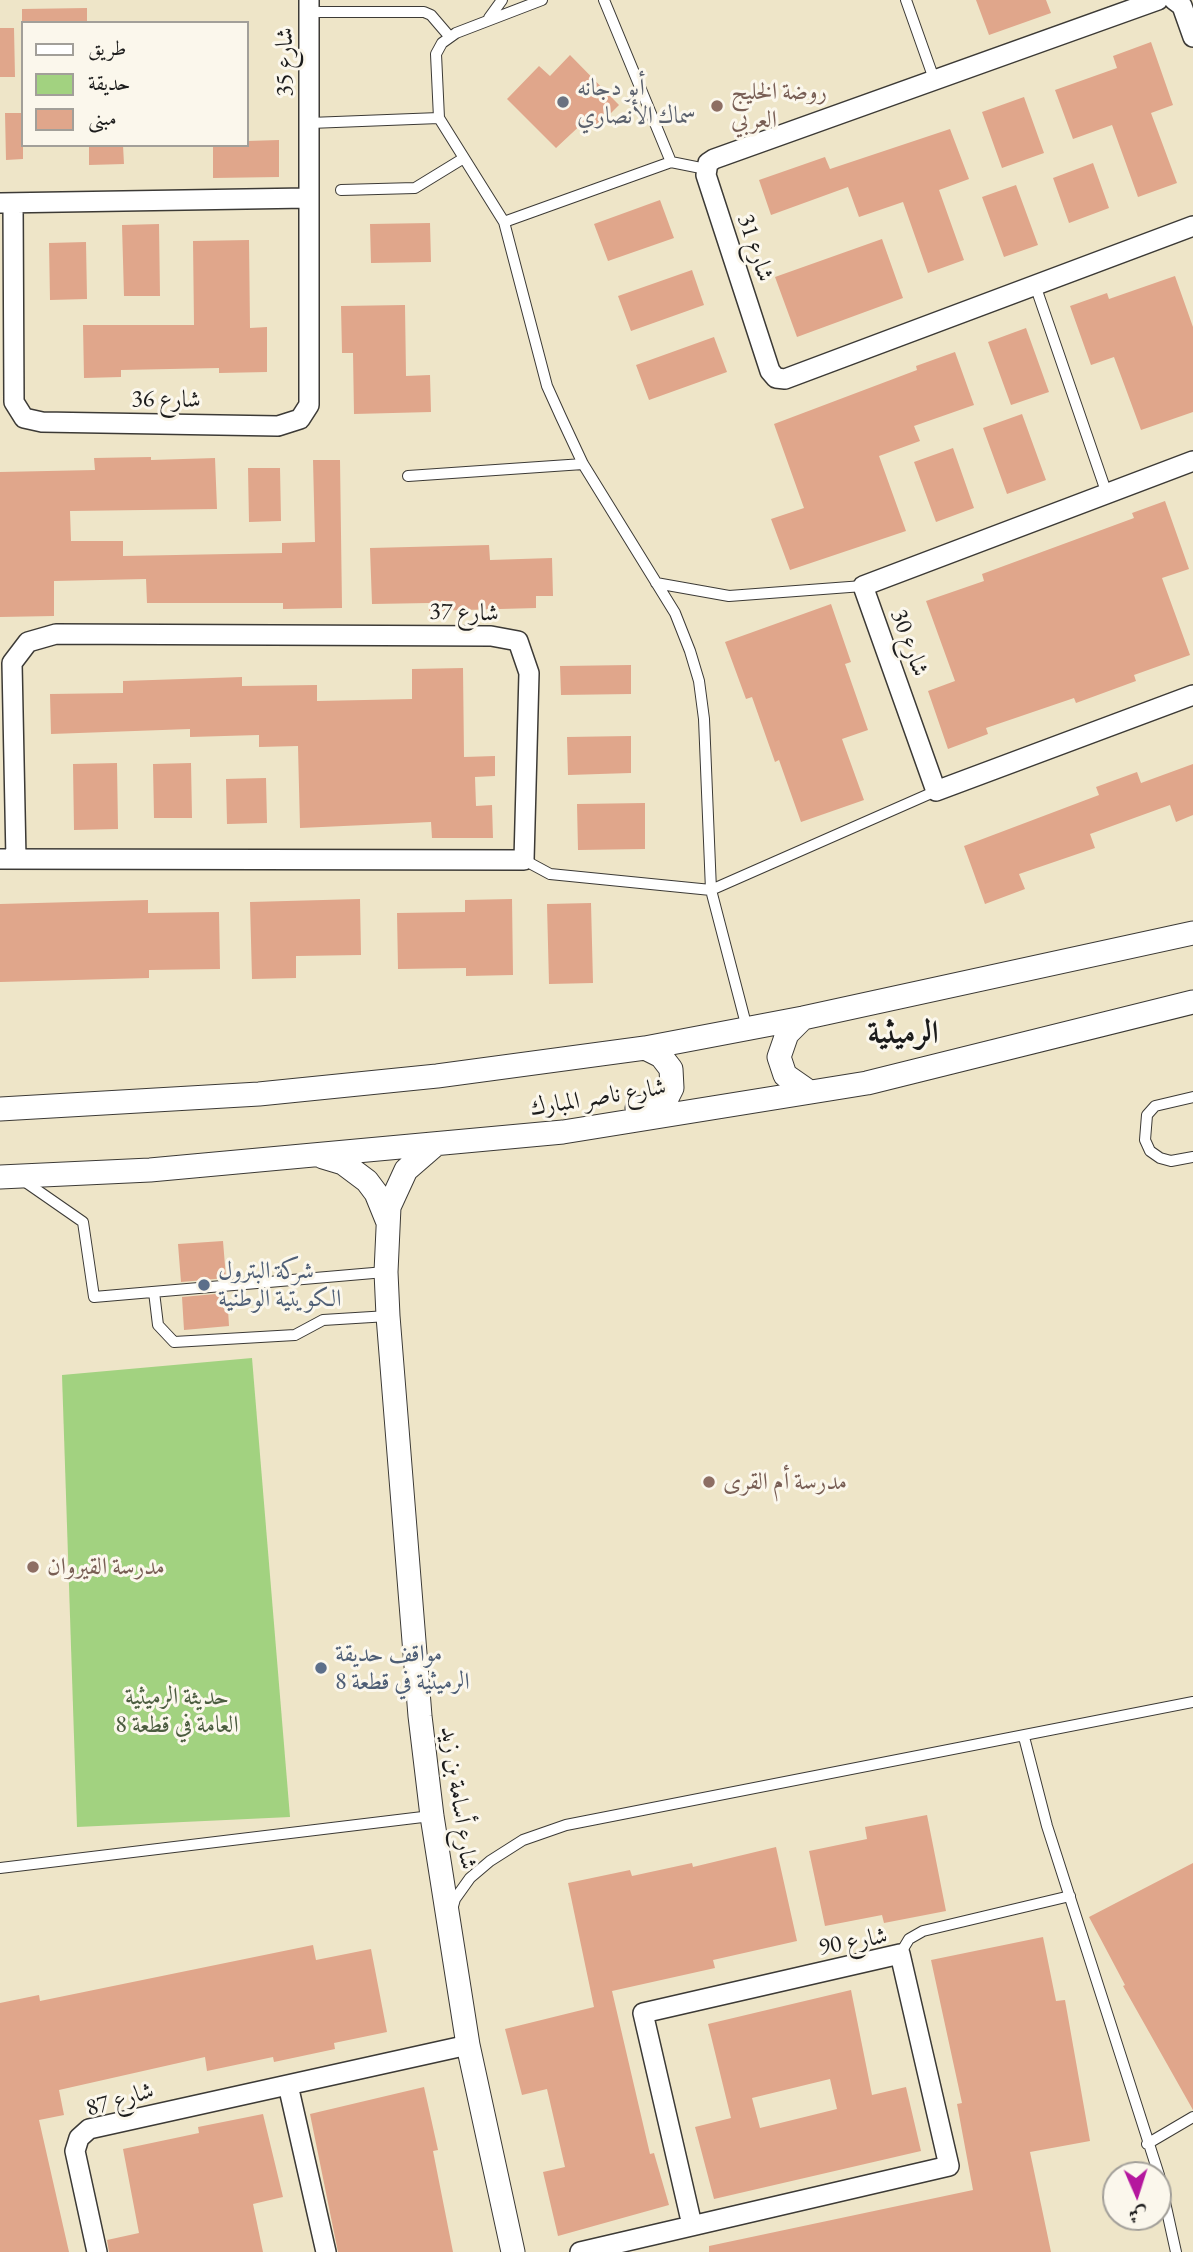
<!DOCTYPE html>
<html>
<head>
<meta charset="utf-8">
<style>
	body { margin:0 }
	#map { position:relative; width:1193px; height:2252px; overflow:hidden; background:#eee5c8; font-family:"EB Garamond",Amiri,serif }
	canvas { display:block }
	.legend { position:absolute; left:21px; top:21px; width:228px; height:126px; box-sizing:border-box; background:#fbf7ec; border:2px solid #a29f99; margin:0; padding:9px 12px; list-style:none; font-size:21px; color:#1c1c1c }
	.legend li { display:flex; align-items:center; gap:14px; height:35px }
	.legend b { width:35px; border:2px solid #a29f99 }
	.north { position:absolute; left:1102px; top:2161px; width:70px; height:70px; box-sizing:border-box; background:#fbf7ec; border:2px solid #a29f99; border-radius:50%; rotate:177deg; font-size:19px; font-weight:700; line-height:28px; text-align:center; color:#1c1c1c }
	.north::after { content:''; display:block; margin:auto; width:24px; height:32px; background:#b5179e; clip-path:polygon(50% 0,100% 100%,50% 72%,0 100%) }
</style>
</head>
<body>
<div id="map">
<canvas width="1193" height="2252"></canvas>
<ul class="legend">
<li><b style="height:9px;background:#fff"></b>طريق</li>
<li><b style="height:19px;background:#a2d280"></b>حديقة</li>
<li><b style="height:19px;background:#e0a68b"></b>مبنى</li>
</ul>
<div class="north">ش</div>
</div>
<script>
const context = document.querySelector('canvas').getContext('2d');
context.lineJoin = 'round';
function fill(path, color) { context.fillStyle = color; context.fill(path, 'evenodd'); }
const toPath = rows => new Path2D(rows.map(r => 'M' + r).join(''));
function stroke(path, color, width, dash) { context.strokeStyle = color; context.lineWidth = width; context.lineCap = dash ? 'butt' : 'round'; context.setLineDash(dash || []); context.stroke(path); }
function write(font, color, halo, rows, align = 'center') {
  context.font = font + ' "EB Garamond",Amiri,serif'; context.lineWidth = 6; context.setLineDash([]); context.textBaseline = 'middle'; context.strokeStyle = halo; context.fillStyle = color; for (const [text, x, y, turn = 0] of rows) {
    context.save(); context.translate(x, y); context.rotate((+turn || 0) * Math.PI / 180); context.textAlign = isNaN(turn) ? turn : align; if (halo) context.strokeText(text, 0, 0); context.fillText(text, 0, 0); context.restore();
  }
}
const green = toPath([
	[252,1358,290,1817,77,1827,62,1375]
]);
const building = toPath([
	[976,0,1046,0,1051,13,989,35],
	[87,8,87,23,22,23,22,9],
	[0,28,14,28,15,77,0,77],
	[1151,42,1173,105,1151,113,1177,183,1138,197,1112,125,1073,139,1055,90,1117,68,1113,56],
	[570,55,619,105,596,128,587,119,556,148,507,99,539,66,550,76],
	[1024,97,1044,153,1002,168,982,112],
	[5,113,23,113,23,159,6,160],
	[950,129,969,179,939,190,964,260,928,273,903,202,859,217,848,187,771,215,759,180,825,157,830,169],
	[279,140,279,177,213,178,213,145,247,145,247,141],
	[89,145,123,145,124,164,89,165],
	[1093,163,1109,208,1069,223,1053,178],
	[1016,185,1038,245,1004,257,982,197],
	[660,200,674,238,608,261,594,224],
	[430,223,431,262,371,263,370,224],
	[159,224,160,296,124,296,122,225],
	[882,239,903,298,797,337,775,277],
	[249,240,250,328,267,327,267,372,219,373,219,368,121,370,121,377,84,378,83,325,194,325,193,241],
	[86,242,87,299,50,300,49,243],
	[692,270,704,305,631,331,618,296],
	[1175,276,1193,327,1193,412,1141,430,1114,357,1091,365,1070,306,1107,293,1109,299],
	[405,305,406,376,430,375,431,412,354,414,353,353,342,353,341,306],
	[1026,328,1049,392,1011,405,988,342],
	[714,337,727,372,649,400,636,365],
	[955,352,974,405,914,426,920,441,879,456,906,531,790,570,771,519,804,508,774,424,917,370,916,366],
	[1022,414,1046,480,1007,494,983,428],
	[953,448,974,508,936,522,914,462],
	[151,457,151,460,215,458,217,509,70,511,71,541,123,541,123,556,282,553,282,543,315,542,313,460,340,460,342,608,283,609,283,603,147,603,146,579,54,581,54,616,0,617,0,472,95,470,94,458],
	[248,468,280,468,281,521,249,522],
	[1165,501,1189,569,1162,578,1190,655,1134,675,1136,681,1076,703,1074,698,986,728,988,734,948,749,928,691,955,681,926,601,984,581,982,574,1134,518,1132,513],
	[489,545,490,560,552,558,553,596,536,596,536,608,429,611,429,603,372,604,370,548],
	[831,604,851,662,845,664,868,730,842,739,864,800,801,822,779,760,775,762,752,697,746,699,725,642],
	[631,665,631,694,561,695,560,666],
	[463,668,464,757,495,756,495,776,475,777,476,806,492,805,493,838,432,838,431,822,300,828,298,746,259,747,259,735,190,737,190,729,51,734,50,694,123,693,123,681,242,677,242,686,317,685,317,701,412,699,412,669],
	[631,736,631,773,568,775,567,737],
	[117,763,118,829,74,830,73,764],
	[191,763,192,818,154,818,153,764],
	[1193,764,1193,815,1176,822,1170,805,1090,834,1095,848,1019,874,1025,889,985,904,964,846,1099,795,1096,787,1137,772,1141,783],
	[266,778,267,823,227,824,226,779],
	[645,803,645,849,578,850,577,804],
	[360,899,361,955,296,956,296,978,252,979,250,902],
	[512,899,513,975,466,976,466,968,398,969,397,913,465,912,465,900],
	[148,900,148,913,219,912,220,969,149,970,149,978,0,982,0,904],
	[591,903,593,983,549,984,547,904],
	[223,1241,226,1278,181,1282,178,1244],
	[227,1293,229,1326,184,1330,182,1297],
	[927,1815,946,1911,884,1923,882,1915,825,1926,809,1851,867,1839,865,1827],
	[776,1847,797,1941,713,1960,715,1968,612,1991,650,2154,654,2153,669,2205,558,2236,543,2172,565,2167,547,2089,522,2095,505,2029,594,2007,568,1883,630,1870,632,1876,692,1863,693,1867],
	[1193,1863,1193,2110,1123,1986,1125,1985,1089,1917],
	[1043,1937,1056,2001,1065,2000,1090,2141,1030,2152,1051,2252,709,2252,709,2246,973,2190,957,2104,962,2103,931,1960],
	[313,1945,316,1960,371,1949,387,2032,334,2043,335,2049,274,2062,273,2057,207,2071,205,2057,59,2090,64,2115,39,2120,69,2252,0,2252,0,2003,39,1995,40,2001],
	[851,1990,872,2095,906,2087,921,2151,714,2199,695,2127,731,2118,708,2024],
	[830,2079,837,2109,760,2128,752,2098],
	[424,2087,438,2150,433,2151,453,2252,338,2252,310,2114],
	[263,2114,283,2197,253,2204,263,2252,109,2252,107,2240,139,2233,123,2149,199,2133,198,2127]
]);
const service = toPath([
	[542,0,456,33,442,43,436,54,439,118,504,222,547,386,561,417,583,464,675,613,690,651,699,681,704,719,711,890,747,1028],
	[604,0,671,162],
	[906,0,934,79],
	[309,12,424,12,431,15,449,36],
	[489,18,502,0],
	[310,123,439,118],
	[341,190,415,188,464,158],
	[504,222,671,162,706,169],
	[1035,285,1107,494],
	[408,476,583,464],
	[656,583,729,596,863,586],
	[524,860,550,874,711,890,936,791],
	[1193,1097,1155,1106,1147,1115,1145,1140,1150,1151,1160,1158,1171,1161,1193,1157],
	[24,1181,83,1222,94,1297,385,1272],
	[154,1292,158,1325,174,1342,295,1335,323,1320,388,1316],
	[1024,1737,1047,1826,1159,2175,1176,2252],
	[0,1868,431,1816],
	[452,1910,455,1899,470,1878,490,1861,523,1840,566,1825,1193,1702],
	[900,1954,909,1939,923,1931,1070,1896],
	[1147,2144,1193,2117]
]);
const minor = toPath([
	[1158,0,714,159,708,163,706,175,770,371,776,378,785,379,1193,226],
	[1174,0,1182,6,1193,37],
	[1,203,307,198],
	[13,203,14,402,24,418,42,422,278,426,300,419,309,405,309,0],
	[1193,461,863,586,936,791,1193,695],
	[0,859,524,860,529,673,518,641,491,636,56,634,28,642,12,663,16,859],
	[288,2085,326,2252],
	[97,2252,75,2151,79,2138,89,2129,468,2045],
	[580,2252,949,2166,900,1954,643,2013,692,2225]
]);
const tertiary = toPath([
	[803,1018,787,1034,779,1057,785,1075,808,1091],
	[637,1108,654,1105,667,1098,672,1088,671,1069,661,1056,645,1048],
	[0,1109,259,1094,437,1076,645,1048,803,1018,1193,933],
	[436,1144,406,1170,389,1207,386,1272,388,1316,420,1716,432,1816,468,2045,513,2252],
	[323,1157,343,1163,367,1181,376,1193,387,1220],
	[0,1177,150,1170,563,1132,867,1083,1193,1002]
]);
const markers = [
	[563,102,7,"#6b7280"],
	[717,106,7,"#8d6e63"],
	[204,1285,7,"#5c6f8a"],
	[709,1482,7,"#8d6e63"],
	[33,1567,7,"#8d6e63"],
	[321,1668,7,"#5c6f8a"]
];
const streetNames = [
	["شارع 35",285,62,-90],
	["شارع 31",755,248,72],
	["شارع 36",166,400,1],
	["شارع 37",464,613,2],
	["شارع 30",909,643,70],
	["شارع ناصر المبارك",598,1098,-9],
	["شارع أسامة بن زيد",458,1798,82],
	["شارع 90",853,1942,-10],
	["شارع 87",120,2100,-16]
];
const worshipNames = [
	["أبو دجانه",577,88],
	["سماك الأنصاري",577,116]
];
const educationNames = [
	["روضة الخليج",731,92],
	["العربي",731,120],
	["مدرسة أم القرى",723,1482],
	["مدرسة القيروان",47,1567]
];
const serviceNames = [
	["شركة البترول",218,1271],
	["الكويتية الوطنية",218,1299],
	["مواقف حديقة",335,1654],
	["الرميثية في قطعة 8",335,1682]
];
const parkNames = [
	["حديثة الرميثية",177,1697],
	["العامة في قطعة 8",177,1725]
];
const districtNames = [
	["الرميثية",903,1034]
];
fill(green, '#a2d280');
fill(building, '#e0a68b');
stroke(service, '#3c3a36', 12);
stroke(minor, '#3c3a36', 22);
stroke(tertiary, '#3c3a36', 25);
stroke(service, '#fff', 10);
stroke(minor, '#fff', 19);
stroke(tertiary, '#fff', 23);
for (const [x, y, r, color] of markers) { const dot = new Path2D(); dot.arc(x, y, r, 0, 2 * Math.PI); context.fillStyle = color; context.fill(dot); stroke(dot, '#fbf7ec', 2.5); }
write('24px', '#1c1c1c', '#fbf7ec', streetNames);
write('24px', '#5b616d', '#fbf7ec', worshipNames, 'left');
write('24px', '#785e54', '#fbf7ec', educationNames, 'left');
write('24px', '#4e5e75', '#fbf7ec', serviceNames, 'left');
write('24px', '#4b5c3f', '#fbf7ec', parkNames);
write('bold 32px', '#1c1c1c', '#fbf7ec', districtNames);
</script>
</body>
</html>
